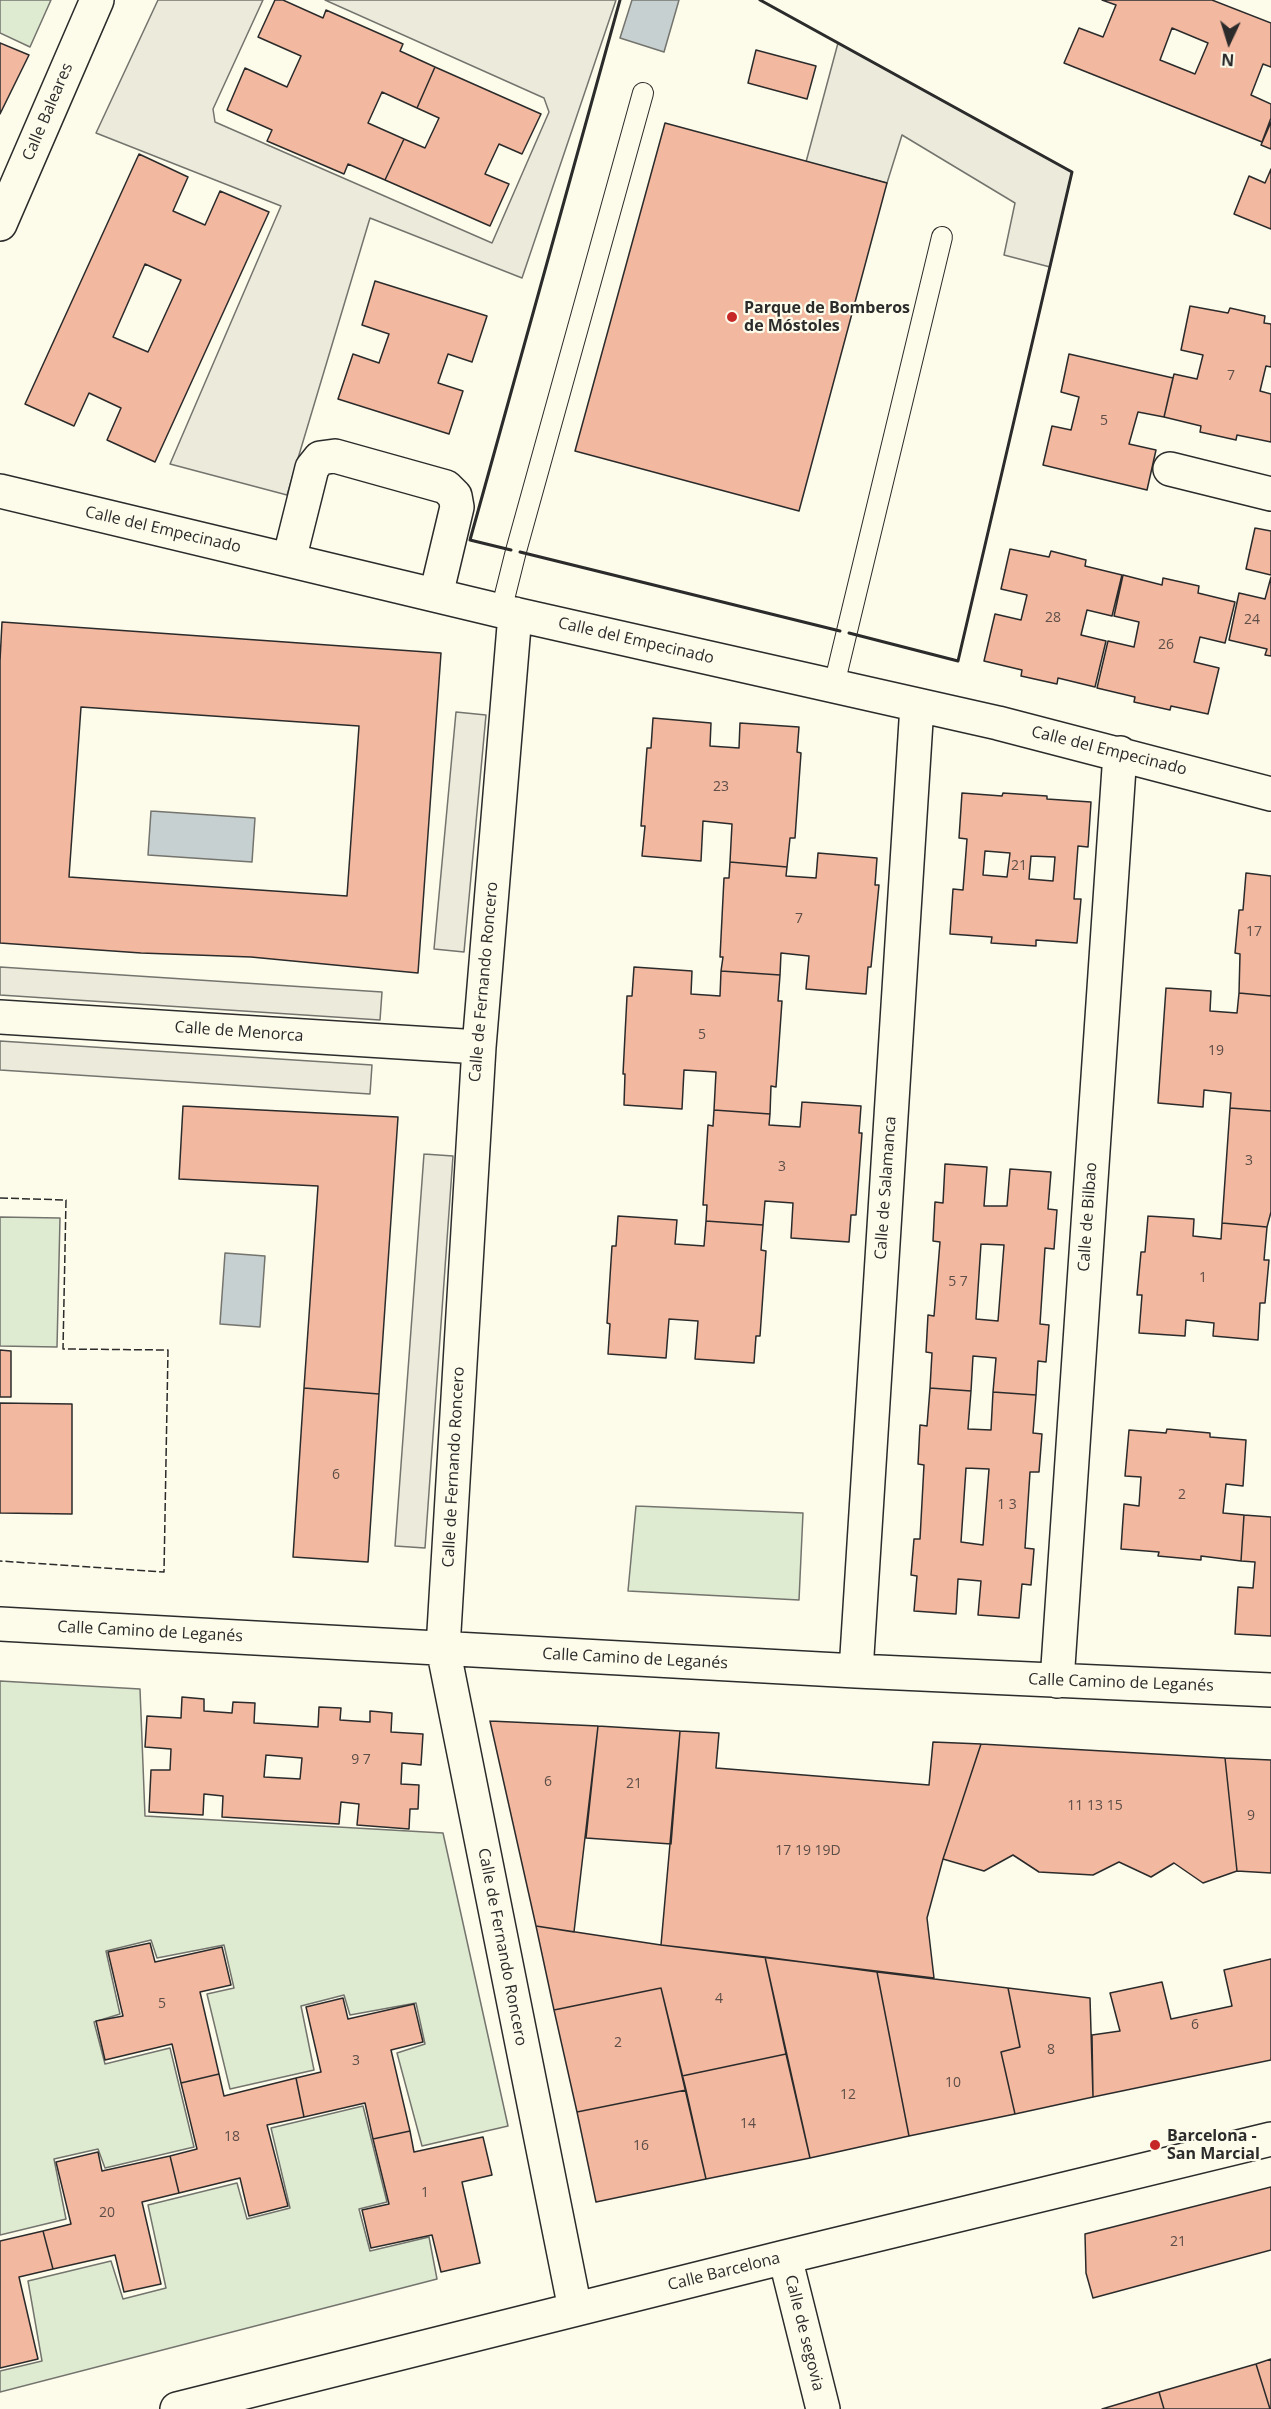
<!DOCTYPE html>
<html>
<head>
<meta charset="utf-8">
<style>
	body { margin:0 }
	#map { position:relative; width:1271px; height:2409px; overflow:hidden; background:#fdfbea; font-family:"Open Sans",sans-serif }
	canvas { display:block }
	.north { position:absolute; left:1199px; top:12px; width:60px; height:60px; -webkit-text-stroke:4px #fdfbea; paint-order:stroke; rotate:184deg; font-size:16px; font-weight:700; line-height:24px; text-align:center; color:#2b2b2b }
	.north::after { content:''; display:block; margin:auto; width:21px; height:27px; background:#2b2b2b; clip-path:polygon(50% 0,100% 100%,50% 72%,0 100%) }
</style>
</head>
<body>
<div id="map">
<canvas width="1271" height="2409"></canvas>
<div class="north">N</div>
</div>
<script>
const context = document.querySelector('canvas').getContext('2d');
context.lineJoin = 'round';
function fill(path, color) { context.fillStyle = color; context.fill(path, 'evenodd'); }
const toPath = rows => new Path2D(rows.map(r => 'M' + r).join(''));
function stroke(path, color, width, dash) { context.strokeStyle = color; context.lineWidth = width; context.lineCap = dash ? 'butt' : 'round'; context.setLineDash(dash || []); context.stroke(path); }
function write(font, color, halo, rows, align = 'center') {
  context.font = font + ' "Open Sans",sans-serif'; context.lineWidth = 4.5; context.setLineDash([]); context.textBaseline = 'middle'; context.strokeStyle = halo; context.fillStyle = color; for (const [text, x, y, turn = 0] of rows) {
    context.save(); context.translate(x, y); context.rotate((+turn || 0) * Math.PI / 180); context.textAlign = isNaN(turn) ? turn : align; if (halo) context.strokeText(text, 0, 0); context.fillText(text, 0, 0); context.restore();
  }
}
const green = toPath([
	[0,0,51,0,30,47,0,33,0,0],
	[0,1217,60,1218,57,1347,0,1346,0,1217],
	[636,1506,803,1513,799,1600,628,1591,636,1506],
	[0,1681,140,1689,145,1816,443,1833,508,2126,422,2146,397,2053,425,2044,416,2003,350,2015,344,1995,301,2006,314,2070,230,2089,207,1994,234,1988,224,1945,157,1958,151,1940,106,1951,120,2014,94,2022,105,2064,170,2048,194,2147,105,2168,98,2149,54,2159,66,2219,0,2235,0,1681],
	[363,2106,387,2202,359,2209,370,2251,429,2237,437,2279,0,2392,0,2371,42,2361,28,2281,111,2261,123,2299,166,2288,148,2205,237,2183,247,2219,290,2208,271,2128,363,2106]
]);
const parking = toPath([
	[158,0,263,0,213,109,215,122,492,243,549,112,544,98,325,0,616,0,522,278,370,218,287,495,170,464,281,206,96,133,158,0],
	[838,43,1072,172,1050,267,1004,255,1015,203,902,135,887,183,806,162,838,43],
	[456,712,486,715,464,952,434,949,456,712],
	[0,967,382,992,380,1020,0,995,0,967],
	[0,1041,372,1065,370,1094,0,1070,0,1041],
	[424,1154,453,1156,425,1548,395,1546,424,1154]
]);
const water = toPath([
	[632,0,679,0,664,52,620,38,632,0],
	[151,811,255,818,252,862,148,855,151,811],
	[225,1253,265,1256,260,1327,220,1324,225,1253]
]);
const building = toPath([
	[275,0,283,0,323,18,326,10,403,44,400,51,435,67,417,108,382,92,368,123,404,139,385,180,348,164,344,174,267,141,272,130,227,110,245,68,287,87,301,56,258,37,275,0],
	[1102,0,1212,0,1271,23,1271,67,1263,64,1251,95,1271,104,1271,118,1262,142,1064,63,1079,28,1103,37,1116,5,1102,0],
	[1172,28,1208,43,1195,74,1160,60,1172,28],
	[0,43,29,55,0,114,0,43],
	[756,50,816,66,807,99,748,83,756,50],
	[435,67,541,114,522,154,499,144,485,174,509,184,490,226,385,180,404,139,425,148,439,118,417,108,435,67],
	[1271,122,1271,149,1261,145,1271,122],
	[665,123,887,183,799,511,575,451,665,123],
	[139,154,188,177,173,211,205,225,220,191,269,212,155,462,107,440,121,408,89,393,74,426,25,404,139,154],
	[145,264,181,280,148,352,113,337,145,264],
	[1271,169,1271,229,1234,214,1249,176,1265,183,1271,169],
	[375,281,487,316,472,362,448,354,438,383,463,391,449,434,338,399,353,354,379,363,389,334,362,325,375,281],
	[1190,306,1228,313,1230,308,1265,316,1264,323,1271,324,1271,367,1266,366,1260,391,1271,394,1271,442,1237,435,1236,440,1200,432,1201,426,1164,417,1174,374,1197,379,1203,355,1181,350,1190,306],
	[1069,354,1173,378,1164,417,1138,412,1129,444,1156,450,1147,490,1043,465,1052,426,1071,430,1079,397,1061,392,1069,354],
	[1255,528,1271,531,1271,575,1246,569,1255,528],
	[1010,549,1049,557,1051,551,1086,560,1085,566,1122,575,1112,616,1087,610,1081,635,1106,641,1095,687,1058,678,1057,684,1021,676,1022,670,984,661,995,614,1021,620,1027,595,1001,589,1010,549],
	[1123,575,1162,585,1163,578,1199,586,1198,593,1235,602,1225,643,1200,637,1194,662,1219,668,1208,714,1171,706,1170,710,1134,702,1135,697,1097,688,1108,641,1134,647,1139,622,1114,616,1123,575],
	[1271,577,1271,656,1265,655,1267,649,1229,640,1239,593,1265,599,1271,577],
	[2,622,441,653,418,973,251,957,141,953,0,943,0,661,2,622],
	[81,707,359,726,347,896,69,877,81,707],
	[653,718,711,723,710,746,739,748,740,723,799,727,797,752,801,753,795,838,790,838,787,867,730,862,732,824,703,821,701,861,642,856,645,826,641,826,647,748,651,748,653,718],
	[962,793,1002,796,1003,793,1047,796,1047,799,1091,802,1088,847,1078,846,1074,899,1081,899,1077,943,1036,940,1036,946,991,943,992,937,950,934,953,889,963,890,967,839,959,838,962,793],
	[985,851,1010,853,1007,877,983,875,985,851],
	[1031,856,1055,857,1053,881,1029,879,1031,856],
	[818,853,877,858,875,885,879,885,871,967,868,967,866,994,806,989,809,956,781,953,780,975,721,971,723,957,720,957,724,878,729,878,730,862,787,867,786,876,816,878,818,853],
	[1246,873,1271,876,1271,996,1239,993,1240,954,1235,953,1239,910,1243,910,1246,873],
	[634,967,692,971,691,994,720,996,721,971,780,975,778,1001,782,1001,776,1087,771,1086,770,1114,714,1110,716,1072,684,1070,682,1109,624,1105,625,1074,623,1074,627,996,632,996,634,967],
	[1166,988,1211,991,1210,1011,1237,1013,1239,993,1271,996,1271,1111,1230,1108,1231,1093,1204,1090,1203,1107,1158,1103,1166,988],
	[802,1102,861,1106,859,1133,862,1133,856,1215,851,1215,849,1242,791,1238,793,1203,765,1201,763,1225,706,1221,707,1205,703,1205,708,1125,713,1126,714,1110,770,1114,769,1125,800,1127,802,1102],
	[183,1106,398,1117,379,1394,304,1388,318,1186,179,1179,183,1106],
	[1230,1108,1271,1111,1271,1212,1267,1227,1222,1223,1230,1108],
	[945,1164,987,1167,984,1206,1007,1206,1010,1169,1051,1172,1048,1209,1057,1210,1054,1249,1045,1248,1040,1324,1049,1325,1046,1362,1038,1361,1036,1395,993,1392,996,1358,973,1356,971,1391,930,1388,932,1353,926,1352,928,1315,934,1316,940,1242,933,1241,935,1202,943,1203,945,1164],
	[981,1244,1004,1245,998,1321,976,1319,981,1244],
	[618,1216,677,1220,675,1244,704,1246,706,1221,763,1225,761,1250,766,1251,760,1336,756,1336,754,1363,695,1359,698,1321,669,1319,666,1358,608,1354,610,1324,607,1323,612,1246,616,1246,618,1216],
	[1148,1216,1194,1219,1193,1236,1221,1239,1222,1223,1267,1227,1264,1260,1269,1260,1265,1303,1260,1303,1258,1340,1213,1336,1214,1323,1186,1320,1185,1336,1139,1333,1142,1295,1137,1295,1141,1252,1145,1252,1148,1216],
	[0,1350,11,1351,11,1397,0,1397,0,1350],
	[304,1388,379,1394,368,1562,293,1557,304,1388],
	[930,1388,971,1391,968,1429,991,1430,993,1392,1036,1395,1033,1433,1042,1434,1039,1472,1030,1472,1025,1548,1034,1549,1031,1585,1022,1584,1019,1618,978,1615,981,1581,958,1579,956,1614,914,1611,917,1576,911,1575,914,1539,920,1539,924,1465,918,1464,920,1425,927,1426,930,1388],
	[966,1468,989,1469,983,1545,961,1542,966,1468],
	[0,1403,72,1404,72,1514,0,1513,0,1403],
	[1167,1429,1210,1433,1210,1437,1246,1440,1243,1486,1226,1484,1223,1513,1244,1515,1241,1561,1201,1556,1201,1560,1158,1556,1159,1552,1121,1549,1124,1504,1139,1506,1141,1477,1125,1476,1129,1430,1166,1433,1167,1429],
	[1244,1515,1271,1517,1271,1636,1235,1634,1238,1587,1253,1588,1255,1562,1241,1561,1244,1515],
	[182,1697,204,1699,204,1711,232,1713,233,1702,255,1703,254,1723,318,1727,319,1707,341,1708,340,1720,370,1722,370,1711,392,1713,391,1732,423,1734,421,1765,402,1763,401,1784,419,1785,418,1809,410,1809,409,1829,357,1825,359,1804,341,1802,339,1824,222,1817,223,1796,204,1794,203,1815,149,1812,151,1770,170,1770,171,1749,145,1747,147,1716,181,1718,182,1697],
	[266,1755,302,1758,300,1779,264,1777,266,1755],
	[490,1721,598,1726,574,1932,536,1926,490,1721],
	[598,1726,680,1731,671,1844,586,1838,598,1726],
	[680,1731,719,1733,716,1768,929,1785,933,1742,981,1744,943,1859,927,1918,934,1978,661,1945,680,1731],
	[981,1744,1225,1758,1237,1871,1203,1883,1174,1863,1151,1877,1119,1862,1093,1875,1039,1872,1013,1855,984,1871,943,1859,981,1744],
	[1225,1758,1271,1760,1271,1873,1237,1871,1225,1758],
	[536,1926,661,1945,765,1957,786,2054,682,2076,661,1988,554,2010,536,1926],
	[150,1943,155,1962,222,1947,231,1985,200,1992,219,2074,181,2083,172,2044,105,2060,96,2021,123,2016,108,1952,150,1943],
	[765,1957,877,1972,909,2136,810,2158,765,1957],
	[1271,1959,1271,2060,1093,2097,1092,2035,1120,2031,1110,1993,1162,1982,1171,2019,1232,2006,1224,1970,1271,1959],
	[877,1972,1008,1988,1020,2047,1001,2052,1015,2114,909,2136,877,1972],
	[661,1988,686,2090,577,2112,554,2010,661,1988],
	[1008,1988,1090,1998,1093,2097,1015,2114,1001,2052,1020,2047,1008,1988],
	[343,1998,348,2019,414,2004,423,2042,391,2050,410,2131,373,2139,365,2103,304,2117,296,2078,321,2072,306,2007,343,1998],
	[786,2054,810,2158,706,2179,682,2076,786,2054],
	[219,2074,224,2096,296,2078,304,2117,267,2125,288,2206,249,2216,240,2178,179,2193,170,2156,197,2149,181,2083,219,2074],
	[686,2090,706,2179,596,2202,577,2112,686,2090],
	[410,2131,414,2152,483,2137,492,2175,462,2182,480,2263,441,2272,432,2235,371,2248,362,2210,389,2204,373,2139,410,2131],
	[98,2152,102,2171,170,2156,179,2193,142,2202,161,2284,124,2292,115,2255,53,2269,43,2231,71,2224,56,2162,98,2152],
	[1271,2187,1271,2250,1093,2298,1086,2273,1085,2234,1271,2187],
	[43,2231,53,2269,19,2277,38,2359,0,2368,0,2241,43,2231],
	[1271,2359,1271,2409,1270,2409,1256,2364,1271,2359],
	[1256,2364,1270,2409,1164,2409,1159,2392,1256,2364],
	[1159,2392,1164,2409,1102,2409,1159,2392]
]);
const lane = toPath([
	[501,611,516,551,643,93],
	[834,685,942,237]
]);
const street = toPath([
	[0,224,97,0],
	[1170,469,1271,494],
	[0,491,501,611,998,723,1271,794],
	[289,560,312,468,320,458,335,456,446,487,455,496,457,507,436,595],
	[515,614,479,1047,443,1648,575,2309],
	[0,1017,479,1047],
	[0,1624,856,1671,1271,1690],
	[856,1671,917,705],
	[1057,1681,1120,753],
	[785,2257,823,2409],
	[177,2409,785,2257,1271,2139]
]);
const fence = toPath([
	[0,1198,66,1200,63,1349,168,1350,164,1572,0,1561]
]);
const wall = toPath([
	[760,0,1072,172,958,661,849,633],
	[511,550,470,540,620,0],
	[520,552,840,631]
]);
const markers = [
	[732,317,6,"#c62828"],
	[1155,2145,6,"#c62828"]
];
const numberNames = [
	["7",1231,376],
	["5",1104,421],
	["28",1053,618],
	["24",1252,620],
	["26",1166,645],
	["23",721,787],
	["21",1019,866],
	["7",799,919],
	["17",1254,932],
	["5",702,1035],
	["19",1216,1051],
	["3",1249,1161],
	["3",782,1167],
	["1",1203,1278],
	["5 7",958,1282],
	["6",336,1475],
	["2",1182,1495],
	["1 3",1007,1505],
	["9 7",361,1760],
	["6",548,1782],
	["21",634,1784],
	["11 13 15",1095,1806],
	["9",1251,1816],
	["17 19 19D",808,1851],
	["4",719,1999],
	["5",162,2004],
	["6",1195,2025],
	["2",618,2043],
	["8",1051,2050],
	["3",356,2061],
	["10",953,2083],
	["12",848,2095],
	["14",748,2124],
	["18",232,2137],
	["16",641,2146],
	["1",425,2193],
	["20",107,2213],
	["21",1178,2242]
];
const streetNames = [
	["Calle Baleares",48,112,-67],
	["Calle del Empecinado",163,530,13],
	["Calle del Empecinado",636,641,13],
	["Calle del Empecinado",1109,751,14],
	["Calle de Fernando Roncero",484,982,-85],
	["Calle de Menorca",239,1032,4],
	["Calle de Salamanca",886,1188,-86],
	["Calle de Bilbao",1088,1217,-86],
	["Calle de Fernando Roncero",454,1467,-87],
	["Calle Camino de Leganés",150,1632,3],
	["Calle Camino de Leganés",635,1659,3],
	["Calle Camino de Leganés",1121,1683,2],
	["Calle de Fernando Roncero",502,1947,79],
	["Calle Barcelona",724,2272,-14],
	["Calle de segovia",804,2333,76]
];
const poiNames = [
	["Parque de Bomberos",744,308],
	["de Móstoles",744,326],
	["Barcelona -",1167,2136],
	["San Marcial",1167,2154]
];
fill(green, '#deebd1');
stroke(green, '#74746e', 1.5);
fill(parking, '#eceadb');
stroke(parking, '#74746e', 1.5);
fill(water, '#c7d0d0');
stroke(water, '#74746e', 1.5);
fill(building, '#f2b8a0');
stroke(building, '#2b2b2b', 1.5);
stroke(lane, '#2b2b2b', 22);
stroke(street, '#2b2b2b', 36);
stroke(lane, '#fdfbea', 20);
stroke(street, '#fdfbea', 33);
stroke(fence, '#2b2b2b', 1.5, [8, 3]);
stroke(wall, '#2b2b2b', 3);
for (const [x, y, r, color] of markers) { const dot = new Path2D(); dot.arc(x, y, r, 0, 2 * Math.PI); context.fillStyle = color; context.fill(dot); stroke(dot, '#fdfbea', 2); }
write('14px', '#5d4e48', null, numberNames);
write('16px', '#2b2b2b', '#fdfbea', streetNames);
write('bold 16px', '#2b2b2b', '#fdfbea', poiNames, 'left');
</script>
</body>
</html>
